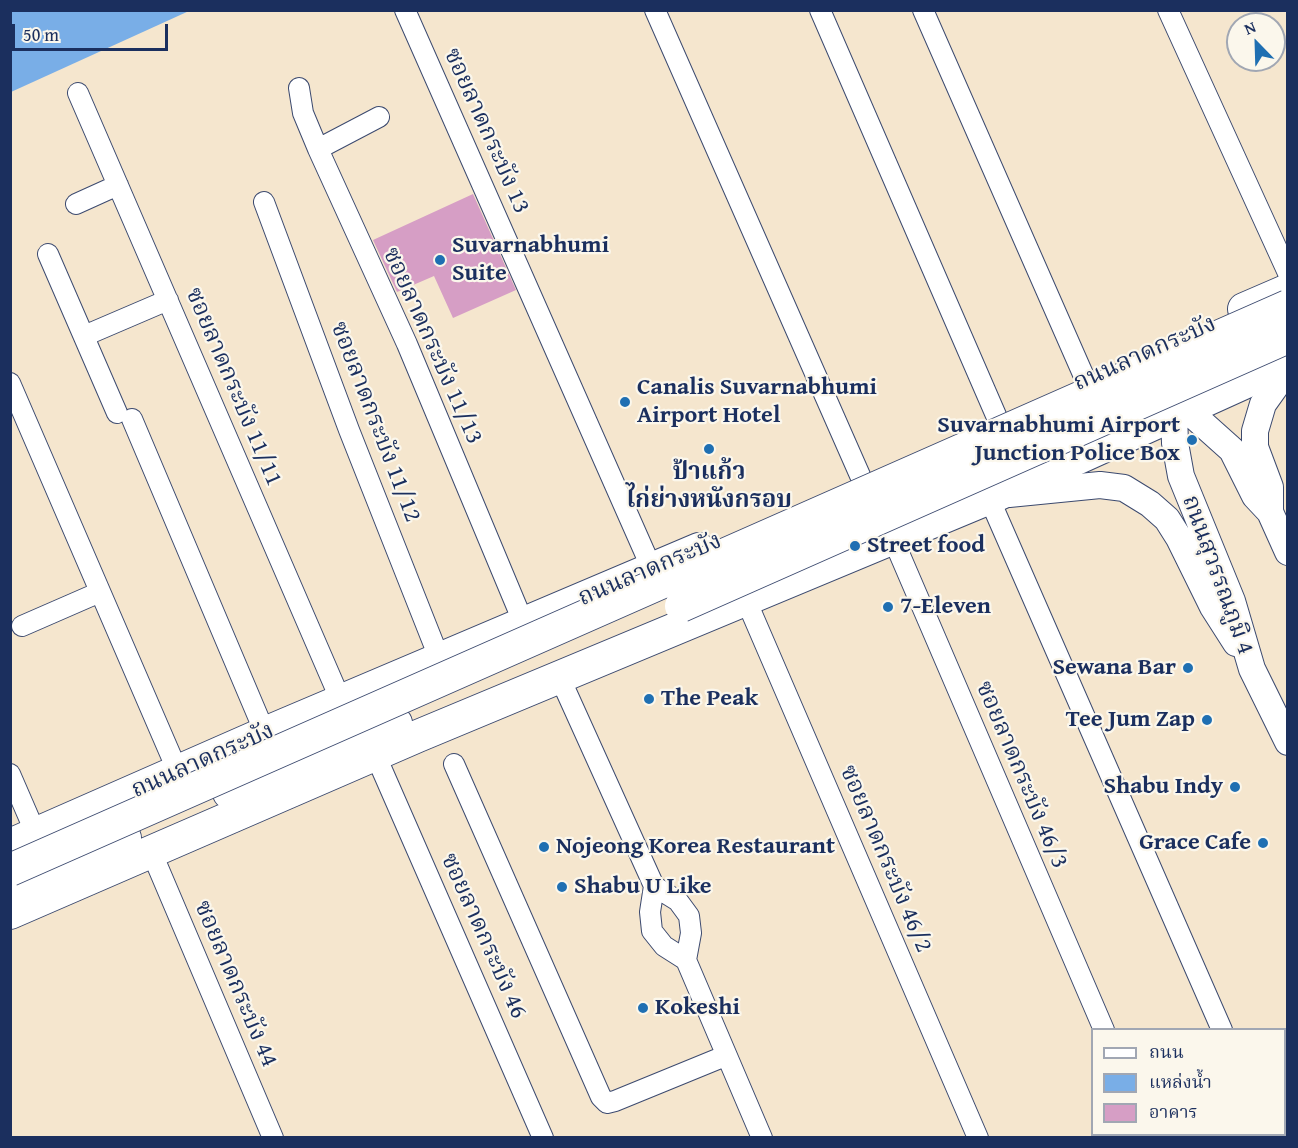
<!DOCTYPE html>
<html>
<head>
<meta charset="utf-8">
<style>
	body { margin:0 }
	#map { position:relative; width:1298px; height:1148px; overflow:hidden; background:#f5e6ce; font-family:"Gentium Book Plus","Noto Serif Thai",serif }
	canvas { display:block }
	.frame { position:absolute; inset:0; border:12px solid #1b2f5e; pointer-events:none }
	.legend { position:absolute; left:1091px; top:1028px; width:195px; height:108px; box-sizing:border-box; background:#fbf7ec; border:2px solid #a1a7b3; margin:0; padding:8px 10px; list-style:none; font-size:18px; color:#1b2f5e }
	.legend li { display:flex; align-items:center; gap:12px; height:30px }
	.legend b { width:30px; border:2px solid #a1a7b3 }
	.north { position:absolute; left:1226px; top:12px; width:60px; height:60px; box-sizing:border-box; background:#fbf7ec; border:2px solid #a1a7b3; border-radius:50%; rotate:337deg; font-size:16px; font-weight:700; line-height:24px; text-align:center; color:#1b2f5e }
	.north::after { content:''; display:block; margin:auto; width:21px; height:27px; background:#1f6fb2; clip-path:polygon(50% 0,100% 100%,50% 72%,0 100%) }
	.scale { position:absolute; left:12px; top:24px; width:156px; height:27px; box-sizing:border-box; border:3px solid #1b2f5e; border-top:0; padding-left:8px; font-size:18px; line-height:21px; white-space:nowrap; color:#1b2f5e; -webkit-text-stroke:4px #fbf7ec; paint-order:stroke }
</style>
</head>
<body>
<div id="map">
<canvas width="1298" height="1148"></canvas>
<div class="frame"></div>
<ul class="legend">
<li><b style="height:8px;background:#fff"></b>ถนน</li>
<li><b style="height:16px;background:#79aee7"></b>แหล่งน้ำ</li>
<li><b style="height:16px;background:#d69ec5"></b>อาคาร</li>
</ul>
<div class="north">N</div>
<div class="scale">50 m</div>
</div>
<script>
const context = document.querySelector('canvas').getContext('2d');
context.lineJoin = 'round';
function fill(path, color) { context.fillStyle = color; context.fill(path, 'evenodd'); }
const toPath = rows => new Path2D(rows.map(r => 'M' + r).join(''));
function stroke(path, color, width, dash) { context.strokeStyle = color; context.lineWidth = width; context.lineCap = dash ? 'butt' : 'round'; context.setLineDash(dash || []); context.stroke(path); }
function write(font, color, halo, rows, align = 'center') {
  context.font = font + ' "Gentium Book Plus","Noto Serif Thai",serif'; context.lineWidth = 4.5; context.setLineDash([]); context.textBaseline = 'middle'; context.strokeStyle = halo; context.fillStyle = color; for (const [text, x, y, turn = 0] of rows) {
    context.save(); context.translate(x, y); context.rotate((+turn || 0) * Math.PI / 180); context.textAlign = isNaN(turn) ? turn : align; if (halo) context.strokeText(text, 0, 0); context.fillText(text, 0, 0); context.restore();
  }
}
const water = toPath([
	[11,10,189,10,189,11,11,92]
]);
const building = toPath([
	[473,194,516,290,453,318,434,276,397,292,373,240]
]);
const minor = toPath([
	[405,10,652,569],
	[655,10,862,480],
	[820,10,998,420],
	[923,10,1086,381],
	[1168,10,1288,273],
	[299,88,303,113,318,149,407,344,524,624],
	[78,93,341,701],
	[318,149,379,117],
	[264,202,349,430,440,660],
	[76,204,118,185],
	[48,254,117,413],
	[84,336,168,300],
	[10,383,178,772],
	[132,419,265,733],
	[989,498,1222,1030],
	[893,539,1104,1030],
	[746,600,978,1138],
	[22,626,100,592],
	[560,678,654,886],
	[375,754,543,1138],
	[454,764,601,1097,607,1103,615,1101,725,1056],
	[10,774,36,834],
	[151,851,273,1138],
	[654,886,678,901,689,916,691,933,686,960,762,1138],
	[654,886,650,912,652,931,664,946,686,960],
	[1150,1134,1151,1138],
	[1268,1134,1269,1138]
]);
const tertiary = toPath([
	[1175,399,1232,450,1255,496,1270,512,1288,552],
	[1179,399,1174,414,1175,443,1181,476,1232,601,1252,669,1288,742],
	[1009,494,1100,485,1124,488,1150,504,1167,519,1179,538,1213,607,1236,643],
	[1270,512,1270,487,1255,447,1255,431,1263,404,1288,369]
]);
const primary = toPath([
	[1244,309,1288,290],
	[229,793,396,723],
	[10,845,265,733,699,549],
	[10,888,125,838],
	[10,913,418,736,999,494,1288,363]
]);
const primaryBridge = toPath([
	[681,606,1288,337],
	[10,870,1288,306]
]);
const markers = [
	[440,260,6,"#1f6fb2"],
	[625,402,6,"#1f6fb2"],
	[1192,440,6,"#1f6fb2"],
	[709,449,6,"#1f6fb2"],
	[855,546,6,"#1f6fb2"],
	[888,607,6,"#1f6fb2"],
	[1188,668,6,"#1f6fb2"],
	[649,699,6,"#1f6fb2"],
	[1207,720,6,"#1f6fb2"],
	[1235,787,6,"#1f6fb2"],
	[1263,843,6,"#1f6fb2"],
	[544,847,6,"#1f6fb2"],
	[562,887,6,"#1f6fb2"],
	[643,1008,6,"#1f6fb2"]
];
const streetNames = [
	["ซอยลาดกระบัง 13",486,131,66],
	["ซอยลาดกระบัง 11/13",432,346,66],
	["ถนนลาดกระบัง",1145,354,-24],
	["ซอยลาดกระบัง 11/11",233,387,67],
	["ซอยลาดกระบัง 11/12",375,422,69],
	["ถนนลาดกระบัง",650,570,-23],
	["ถนนสุวรรณภูมิ 4",1217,575,70],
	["ถนนลาดกระบัง",203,761,-24],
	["ซอยลาดกระบัง 46/3",1021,775,67],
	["ซอยลาดกระบัง 46/2",885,859,67],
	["ซอยลาดกระบัง 46",483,936,66],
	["ซอยลาดกระบัง 44",235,984,67]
];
const poiNames = [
	["Suvarnabhumi",452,246],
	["Suite",452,274],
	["Canalis Suvarnabhumi",637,388],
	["Airport Hotel",637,416],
	["Suvarnabhumi Airport",1180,426,"right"],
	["Junction Police Box",1180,454,"right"],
	["ป้าแก้ว",709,473,"center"],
	["ไก่ย่างหนังกรอบ",709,501,"center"],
	["Street food",867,546],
	["7-Eleven",900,607],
	["Sewana Bar",1176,668,"right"],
	["The Peak",661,699],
	["Tee Jum Zap",1195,720,"right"],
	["Shabu Indy",1223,787,"right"],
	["Grace Cafe",1251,843,"right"],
	["Nojeong Korea Restaurant",556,847],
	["Shabu U Like",574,887],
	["Kokeshi",655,1008]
];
fill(water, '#79aee7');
fill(building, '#d69ec5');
stroke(minor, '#3c4a6f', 22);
stroke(tertiary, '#3c4a6f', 28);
stroke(primary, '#3c4a6f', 34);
stroke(minor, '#fff', 20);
stroke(tertiary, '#fff', 26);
stroke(primary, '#fff', 32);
stroke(primaryBridge, '#3c4a6f', 34, []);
stroke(primaryBridge, '#fff', 32);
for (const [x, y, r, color] of markers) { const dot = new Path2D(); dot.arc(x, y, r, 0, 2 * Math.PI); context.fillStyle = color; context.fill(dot); stroke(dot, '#fbf7ec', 2); }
write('24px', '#1b2f5e', '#fbf7ec', streetNames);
write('bold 24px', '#1b2f5e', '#fbf7ec', poiNames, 'left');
</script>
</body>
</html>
